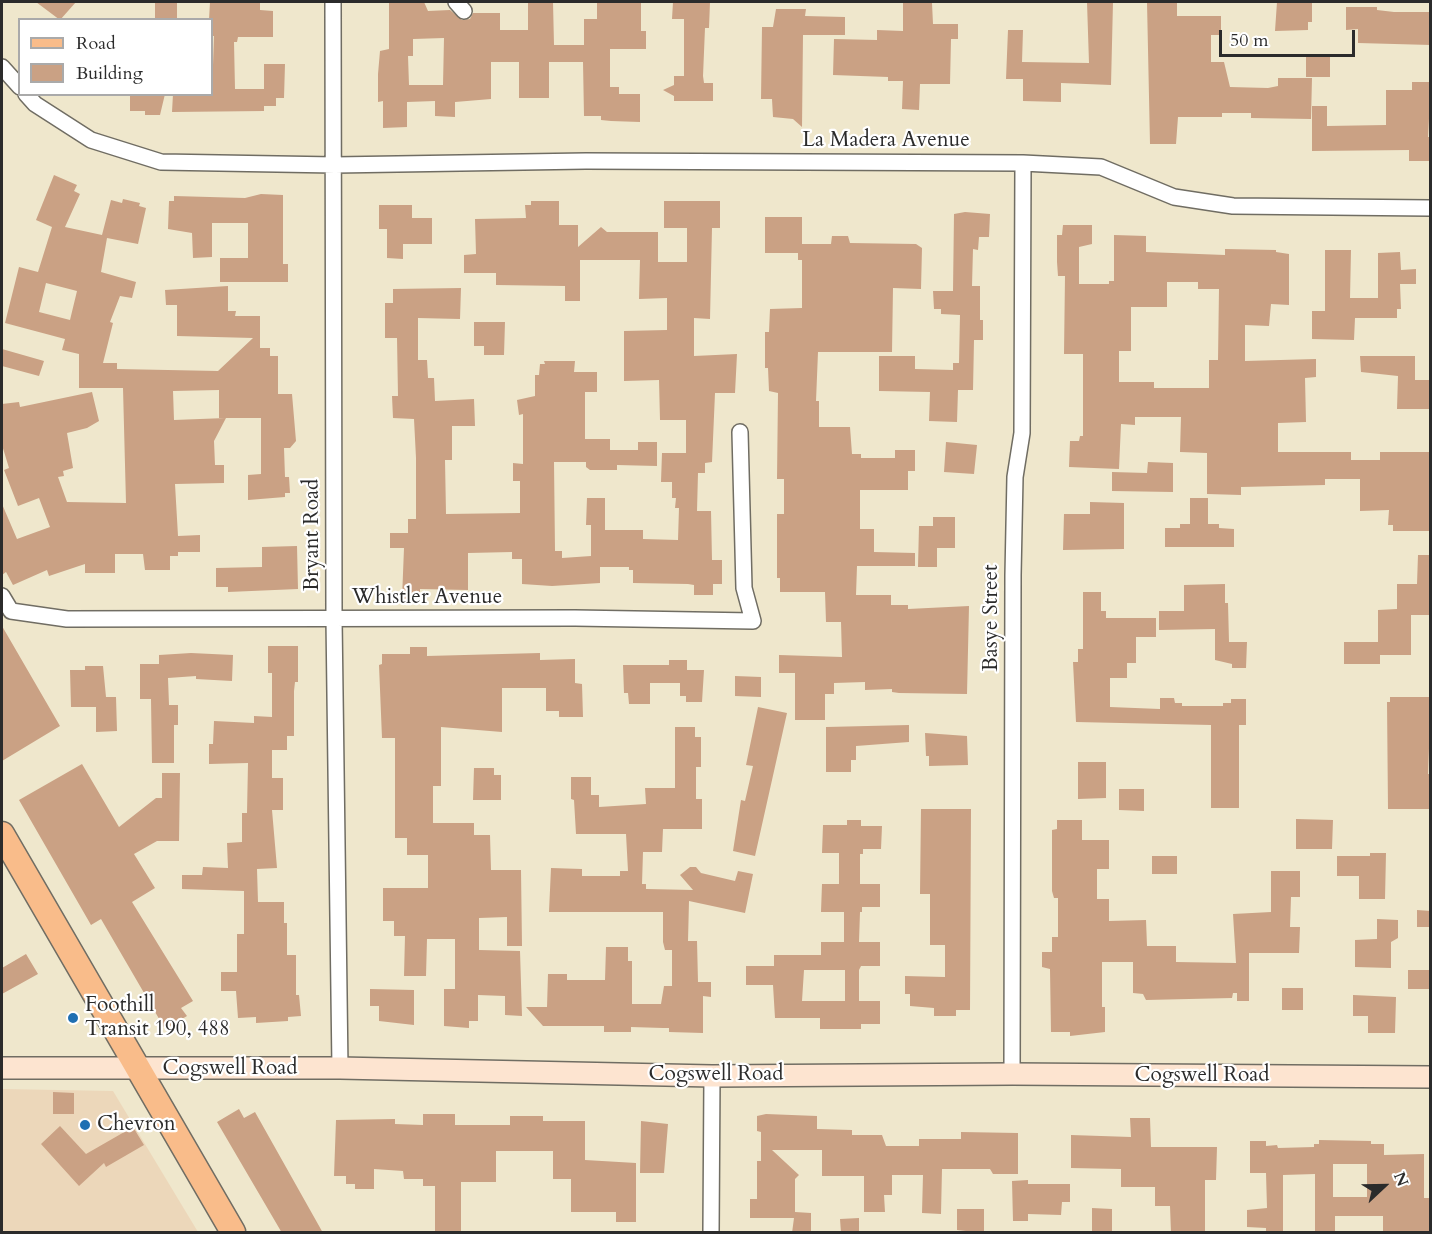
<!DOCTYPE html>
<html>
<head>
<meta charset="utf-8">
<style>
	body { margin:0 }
	#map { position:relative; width:1432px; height:1234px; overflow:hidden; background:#efe7cc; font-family:Cardo,serif }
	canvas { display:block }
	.frame { position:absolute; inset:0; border:3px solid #2b2b2b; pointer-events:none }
	.legend { position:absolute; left:18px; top:18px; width:195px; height:78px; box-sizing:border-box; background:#fff; border:2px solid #aaa; margin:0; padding:8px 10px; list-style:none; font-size:18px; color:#2b2b2b }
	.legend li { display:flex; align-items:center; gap:12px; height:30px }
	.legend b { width:30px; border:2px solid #aaa }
	.north { position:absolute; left:1354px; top:1156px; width:60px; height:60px; -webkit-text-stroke:4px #fff; paint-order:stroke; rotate:68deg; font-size:16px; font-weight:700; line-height:24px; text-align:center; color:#2b2b2b }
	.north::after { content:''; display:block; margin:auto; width:21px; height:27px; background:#2b2b2b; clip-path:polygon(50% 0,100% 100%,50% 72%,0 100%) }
	.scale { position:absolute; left:1219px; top:30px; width:136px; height:27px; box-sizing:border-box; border:3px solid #2b2b2b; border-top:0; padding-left:8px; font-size:18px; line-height:21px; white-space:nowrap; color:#2b2b2b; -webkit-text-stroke:4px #fff; paint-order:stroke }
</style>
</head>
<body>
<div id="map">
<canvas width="1432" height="1234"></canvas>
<div class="frame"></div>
<ul class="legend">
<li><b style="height:8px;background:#f9bc8a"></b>Road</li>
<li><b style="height:16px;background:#caa184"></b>Building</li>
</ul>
<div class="north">N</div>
<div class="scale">50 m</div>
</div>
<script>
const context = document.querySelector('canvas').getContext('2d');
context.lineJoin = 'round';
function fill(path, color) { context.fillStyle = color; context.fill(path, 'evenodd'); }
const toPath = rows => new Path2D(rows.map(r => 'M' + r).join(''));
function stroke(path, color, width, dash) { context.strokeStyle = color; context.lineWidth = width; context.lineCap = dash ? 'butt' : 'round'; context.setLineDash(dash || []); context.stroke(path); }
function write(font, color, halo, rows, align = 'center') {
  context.font = font + ' Cardo,serif'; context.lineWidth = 4.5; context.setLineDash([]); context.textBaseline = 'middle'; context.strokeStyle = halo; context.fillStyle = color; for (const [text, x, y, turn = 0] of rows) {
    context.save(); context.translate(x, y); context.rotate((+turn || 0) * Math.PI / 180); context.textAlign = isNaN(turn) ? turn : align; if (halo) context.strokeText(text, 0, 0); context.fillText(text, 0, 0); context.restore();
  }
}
const built = toPath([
	[2,1089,113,1091,198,1232,2,1232]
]);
const building = toPath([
	[36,2,76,2,60,20],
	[155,2,177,2,177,20,155,20],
	[210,2,260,2,260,10,273,11,273,37,238,37,237,42,234,42,235,89,264,89,264,64,285,64,284,98,276,98,276,106,264,106,264,111,172,112,173,94,212,94,214,36,212,36,212,20,209,20],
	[389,2,424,2,428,11,450,10,462,20,470,19,473,13,500,13,500,30,528,30,528,2,553,2,554,45,584,45,584,19,597,19,597,2,641,2,641,31,646,31,646,49,610,49,610,87,619,87,619,94,640,94,640,122,611,121,601,120,601,116,584,116,583,62,549,62,549,98,519,98,519,62,491,62,491,99,455,102,455,117,435,116,435,101,407,102,407,127,383,128,383,101,378,102,378,74,380,51,389,49],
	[444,38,443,85,409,85,408,56,413,56,413,39],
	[673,2,710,2,709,28,705,28,703,76,704,83,713,83,713,101,674,101,674,96,663,90,674,85,674,76,684,76,684,19,672,19],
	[909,2,932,3,933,24,958,24,958,39,951,39,950,84,920,84,919,110,902,109,903,81,888,81,888,77,833,75,834,39,877,40,877,30,903,31,903,3],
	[1087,2,1113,2,1111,85,1061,83,1061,102,1023,101,1023,79,1006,79,1008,30,1023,30,1022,62,1089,63],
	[1147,2,1177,2,1177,16,1221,16,1221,35,1211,35,1211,62,1224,62,1230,87,1268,88,1278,86,1278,78,1312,78,1311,119,1251,118,1251,113,1222,113,1222,117,1178,117,1176,144,1150,144],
	[1277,2,1312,2,1312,22,1308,22,1308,30,1275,31],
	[1346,7,1377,7,1377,10,1394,12,1431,12,1431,45,1358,43,1358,29,1346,30],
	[776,9,806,9,805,16,845,17,845,35,803,35,802,127,793,119,773,117,772,99,761,99,762,27,773,27],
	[1306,56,1330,57,1330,77,1306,77],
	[1412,82,1431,82,1428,137,1431,137,1431,161,1409,161,1409,150,1312,151,1312,106,1327,106,1327,126,1386,125,1386,90,1412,90],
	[130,94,165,94,160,115,145,115,145,111,130,111],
	[54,175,77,185,74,191,80,194,65,227,102,235,111,200,122,203,123,199,140,203,139,206,146,208,138,244,107,238,101,272,136,282,132,298,120,296,110,322,113,323,103,363,117,363,117,369,218,371,253,338,177,336,177,305,166,305,165,290,228,286,228,311,236,311,235,316,260,316,260,348,270,348,270,356,278,356,278,394,292,394,296,441,290,448,284,448,285,477,289,477,290,493,285,493,285,497,248,500,248,475,261,474,261,418,219,418,219,390,173,391,174,420,226,418,214,441,215,465,224,465,224,483,175,484,178,536,200,535,200,552,178,552,178,556,170,556,170,570,145,570,143,554,115,554,115,573,85,573,85,564,49,576,47,570,13,585,6,572,2,575,2,504,17,539,50,527,39,498,18,506,4,470,9,468,2,445,2,404,19,402,20,407,92,392,99,421,87,428,67,433,73,468,63,471,64,476,58,477,67,502,126,503,123,388,79,388,79,354,62,350,65,339,5,323,19,267,38,272,52,227,36,220],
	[46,283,77,291,70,320,39,312],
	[261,194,283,195,283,264,288,264,288,282,220,282,220,258,248,258,248,223,212,223,212,257,193,258,192,233,168,229,169,201,174,201,174,196,245,198],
	[531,201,559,201,559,225,578,225,578,247,601,227,607,232,658,232,658,262,687,262,687,228,664,228,664,201,720,201,720,228,712,228,710,319,694,318,694,356,737,354,735,393,715,393,712,462,705,463,705,473,698,473,697,511,711,511,712,560,722,560,722,584,713,584,713,595,694,595,694,585,688,584,633,583,633,570,629,570,629,567,600,567,600,583,552,586,522,584,522,559,512,559,512,552,468,553,468,590,420,589,420,599,402,599,404,548,390,548,390,533,408,533,408,519,416,519,416,458,414,419,393,418,392,396,398,396,397,338,385,338,385,303,393,303,393,289,461,288,460,319,418,318,418,360,427,360,428,378,434,378,435,401,474,399,475,426,452,426,452,460,445,460,446,514,520,513,520,481,513,481,513,463,523,464,523,414,519,415,517,400,535,396,535,375,539,375,540,364,545,364,544,361,575,361,574,372,597,372,597,392,585,392,585,439,610,439,610,450,638,450,638,442,657,442,657,466,617,465,617,470,590,470,586,467,586,462,554,462,555,551,562,551,562,558,591,556,591,525,586,525,587,498,605,498,605,530,643,530,643,539,678,540,679,508,675,508,676,498,672,498,672,482,661,482,662,453,686,453,686,420,660,420,659,380,624,381,624,331,667,330,667,298,639,299,640,260,580,260,580,301,565,301,565,286,496,285,496,273,464,273,464,255,476,254,475,219,526,218,525,205,531,205],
	[379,205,412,205,412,218,432,218,432,244,403,244,403,259,387,258,387,229,379,229],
	[965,212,990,214,989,237,979,237,978,250,973,249,972,286,980,286,980,320,983,320,983,340,974,340,973,390,958,390,957,422,929,421,930,392,879,391,879,356,915,356,915,369,953,370,953,363,959,363,960,315,941,314,941,309,934,309,933,291,953,291,954,214],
	[765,217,802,217,802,244,831,244,832,236,848,236,850,243,916,244,922,248,921,289,893,288,892,352,818,352,816,401,819,401,819,427,850,427,852,454,861,454,861,458,895,458,895,450,915,450,915,471,908,471,908,490,860,490,860,529,874,529,874,552,915,553,915,566,857,566,856,595,891,595,891,605,908,605,908,609,969,606,967,694,899,693,892,692,892,689,865,690,865,682,834,683,834,694,825,694,825,720,795,720,795,673,779,673,779,655,842,657,841,622,826,622,825,592,780,592,780,578,777,578,777,514,784,514,784,479,777,479,778,393,769,391,768,368,765,368,765,332,769,332,770,309,802,308,802,260,798,260,798,253,765,253],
	[1063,225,1092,225,1092,244,1079,247,1079,284,1109,284,1109,281,1114,281,1114,235,1146,236,1146,252,1225,255,1225,249,1276,250,1276,252,1289,254,1289,305,1271,304,1269,326,1245,325,1245,361,1316,359,1316,377,1305,378,1306,422,1278,423,1278,452,1351,452,1351,460,1380,460,1380,452,1431,452,1431,531,1393,531,1393,525,1388,525,1389,510,1360,511,1360,479,1325,479,1325,485,1241,487,1241,495,1207,494,1207,453,1180,452,1181,417,1135,417,1135,425,1121,424,1119,469,1069,467,1070,441,1079,441,1080,436,1083,436,1083,354,1064,354,1065,276,1058,276,1057,262,1057,235,1062,235],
	[1167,282,1198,282,1198,289,1219,289,1218,360,1209,360,1209,388,1154,388,1154,382,1119,382,1119,351,1131,351,1131,307,1167,307],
	[1325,250,1351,250,1350,298,1378,298,1378,253,1400,252,1401,270,1416,269,1416,284,1400,284,1401,309,1397,309,1397,318,1355,318,1354,340,1312,339,1312,311,1325,311],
	[474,322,505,322,504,355,484,355,484,346,474,346],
	[2,349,44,361,39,376,2,366],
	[1360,356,1415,356,1415,380,1431,380,1431,409,1397,409,1398,376,1361,372],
	[946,442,977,445,974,474,944,472],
	[1148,462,1173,463,1173,492,1112,491,1112,472,1147,473],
	[1190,498,1208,498,1208,524,1219,524,1219,528,1234,529,1234,547,1165,547,1165,528,1180,528,1180,524,1190,524],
	[1090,502,1124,503,1124,549,1063,550,1064,514,1090,514],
	[933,517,955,517,955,548,937,548,937,567,918,567,919,526,933,526],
	[297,546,298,589,228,592,228,587,216,587,216,568,262,567,262,547],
	[1418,555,1431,555,1431,615,1411,615,1411,655,1380,655,1380,664,1344,664,1344,642,1378,642,1378,610,1397,609,1397,584,1417,584],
	[1225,584,1225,603,1228,603,1229,642,1247,642,1246,668,1232,668,1232,664,1215,660,1215,629,1159,630,1159,611,1184,611,1184,585],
	[1083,592,1101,592,1101,611,1106,611,1106,618,1156,618,1156,637,1136,637,1136,663,1127,663,1127,678,1110,678,1110,707,1160,709,1160,698,1174,698,1175,703,1182,703,1182,706,1223,706,1223,703,1231,703,1231,699,1246,699,1246,725,1239,725,1239,808,1211,808,1211,725,1076,722,1073,662,1078,662,1078,649,1083,649],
	[2,626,60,726,2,761],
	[268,646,298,646,298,682,295,682,294,691,294,736,287,736,287,750,272,750,272,778,283,778,283,810,272,810,277,868,257,869,258,902,284,902,284,923,287,923,287,955,296,955,296,995,299,995,301,1016,288,1017,288,1021,256,1023,256,1017,238,1018,236,991,221,991,221,972,237,972,237,934,244,934,244,891,182,889,182,875,202,875,203,867,228,868,227,843,242,842,242,813,247,813,248,763,209,764,209,744,213,744,214,721,254,723,254,716,272,717,272,673,268,673],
	[410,647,427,647,427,656,540,653,540,660,575,659,575,683,582,684,583,717,559,717,559,711,546,711,546,688,502,688,502,732,441,727,441,786,433,786,433,823,474,823,474,835,490,835,491,870,521,870,522,946,507,946,507,917,479,918,479,950,520,951,522,1016,505,1015,505,996,478,995,478,1021,469,1021,469,1028,444,1026,444,989,455,989,455,939,427,939,426,976,404,976,405,936,394,936,394,921,383,921,383,888,428,888,428,855,407,855,407,838,395,838,395,738,382,738,379,665,382,664,382,654,410,654],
	[191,653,233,655,232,681,196,679,196,676,168,678,169,705,178,705,178,725,174,725,174,763,152,763,151,699,140,699,140,664,159,664,159,655],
	[669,660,687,660,687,670,704,670,702,702,686,702,686,696,680,696,680,683,650,683,650,704,629,704,628,693,624,693,623,665,669,665],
	[85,666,103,666,106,697,116,697,117,731,96,732,96,707,71,707,70,670,85,670],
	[735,676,761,677,761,697,735,696],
	[1390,697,1431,697,1428,774,1431,774,1431,809,1388,809,1387,702,1390,702],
	[758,707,787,713,755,856,733,851,741,800,745,801,753,766,746,765],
	[909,725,909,742,856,746,856,760,851,760,851,772,826,772,826,727],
	[675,727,695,727,695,737,701,737,701,767,696,767,696,799,702,799,702,829,663,829,662,852,643,852,642,884,646,884,646,889,693,890,680,875,690,867,696,867,701,873,735,881,738,871,753,874,745,913,689,901,688,941,697,941,698,982,711,982,711,997,703,996,703,1033,669,1032,669,1028,663,1028,631,1027,631,1032,604,1032,604,1026,543,1026,526,1007,547,1007,548,974,567,974,567,980,605,980,606,947,628,947,628,961,632,961,632,1004,661,1004,664,986,672,986,672,950,665,950,663,942,663,912,549,912,551,868,582,869,582,876,620,876,620,871,628,871,626,834,576,834,574,800,571,799,571,777,591,777,591,795,599,795,599,807,646,804,645,788,675,788],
	[925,733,967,736,968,765,929,766,929,756,926,756],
	[1078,762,1106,762,1106,798,1078,799],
	[82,764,119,827,156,798,162,798,162,773,180,773,179,841,157,841,134,854,155,888,132,902,193,1001,181,1008,187,1016,165,1029,101,919,91,925,19,800],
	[474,768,494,768,494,775,501,775,501,800,473,800],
	[1119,789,1144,789,1144,811,1119,810],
	[921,809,971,809,970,1010,956,1010,956,1016,934,1016,934,1008,910,1006,910,994,905,994,905,976,945,977,945,945,930,945,930,894,920,894],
	[1296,819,1333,820,1332,849,1296,849],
	[847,820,861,820,861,826,882,826,881,849,863,849,863,854,860,854,860,884,880,884,880,907,862,907,862,912,860,912,859,942,880,942,880,966,861,966,859,970,859,1001,880,1001,880,1024,861,1024,861,1029,820,1029,820,1018,775,1018,773,985,746,985,746,966,774,966,774,955,821,955,821,942,844,942,844,912,821,912,822,884,839,884,839,853,822,853,823,825,847,825],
	[804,970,845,970,845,1001,802,1001],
	[1057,820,1082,820,1082,840,1109,840,1109,869,1097,869,1097,899,1109,899,1109,921,1146,920,1147,946,1176,946,1176,962,1236,963,1233,914,1271,912,1271,871,1300,871,1300,897,1291,897,1290,927,1300,927,1299,953,1249,953,1249,1001,1237,1001,1237,993,1233,993,1232,998,1146,1000,1143,994,1133,993,1133,962,1102,962,1102,1007,1105,1007,1105,1032,1070,1036,1070,1032,1051,1032,1050,969,1042,967,1042,952,1052,952,1052,937,1058,937,1058,898,1054,898,1052,891,1052,830,1057,829],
	[1370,853,1386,853,1385,899,1359,899,1359,876,1337,876,1337,856,1370,856],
	[1152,856,1177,856,1177,874,1152,874],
	[1417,910,1431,911,1431,927,1417,927],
	[1377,919,1398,920,1398,938,1391,942,1391,968,1355,967,1355,940,1377,939],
	[26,954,38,974,2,994,2,968],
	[1408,970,1431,970,1431,989,1408,989],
	[1282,988,1303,988,1303,1010,1282,1010],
	[370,989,414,990,414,1025,379,1021,379,1006,370,1006],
	[1353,995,1396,997,1395,1033,1368,1033,1368,1016,1353,1016],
	[53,1092,74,1093,74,1114,53,1114],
	[239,1109,244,1118,255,1112,323,1233,282,1233,217,1122],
	[423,1114,455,1114,455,1125,510,1125,510,1116,543,1116,543,1121,585,1121,585,1160,636,1163,636,1222,616,1222,616,1212,571,1212,571,1179,553,1179,553,1151,496,1151,496,1182,461,1182,461,1233,435,1233,435,1186,423,1186,423,1179,404,1179,403,1171,374,1169,374,1189,355,1189,355,1184,346,1184,346,1176,334,1176,336,1120,395,1119,395,1124,423,1125],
	[766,1114,817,1116,817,1129,852,1130,852,1135,882,1135,886,1146,919,1146,919,1139,961,1139,961,1132,1018,1133,1018,1174,993,1174,990,1169,942,1169,941,1214,922,1213,923,1175,892,1175,892,1195,884,1195,885,1212,864,1212,864,1176,822,1176,822,1150,772,1150,799,1175,795,1179,795,1212,811,1213,811,1233,792,1233,794,1218,750,1218,750,1199,757,1199,757,1161,761,1161,761,1132,757,1131,757,1116],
	[1130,1118,1150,1118,1151,1147,1217,1147,1216,1180,1205,1180,1205,1233,1171,1233,1170,1206,1155,1206,1155,1187,1121,1187,1121,1169,1071,1168,1071,1135,1131,1137],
	[641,1121,668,1124,664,1173,640,1173],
	[60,1126,86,1154,133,1127,144,1145,106,1167,104,1163,79,1186,41,1144],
	[1319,1140,1371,1141,1371,1144,1384,1144,1384,1155,1424,1154,1424,1198,1431,1198,1431,1233,1383,1233,1383,1216,1335,1216,1335,1233,1315,1233,1315,1174,1283,1175,1283,1233,1266,1233,1266,1228,1247,1227,1247,1210,1267,1208,1266,1173,1250,1173,1250,1141,1266,1141,1266,1146,1277,1145,1278,1148,1314,1147,1314,1144,1319,1144],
	[1333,1164,1367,1164,1367,1197,1333,1197],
	[1028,1180,1028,1184,1070,1184,1070,1202,1062,1202,1061,1215,1028,1214,1028,1221,1013,1221,1012,1181],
	[1092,1208,1112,1209,1112,1233,1092,1233],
	[957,1209,984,1209,984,1233,957,1230],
	[859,1218,859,1233,841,1233,840,1219]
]);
const street = toPath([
	[333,2,334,619,340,1068],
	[456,2,464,11],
	[2,67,20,87],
	[26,94,35,104,91,140,161,162,335,165,586,161,1023,163,1101,167,1174,197,1233,206,1430,208],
	[2,596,11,611,67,619,575,618,753,621,744,588,740,432],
	[1012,1074,1013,575,1015,477,1022,433,1023,163],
	[711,1232,712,1076]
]);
const secondary = toPath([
	[2,1068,340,1068,712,1076,1012,1074,1430,1077]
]);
const primary = toPath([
	[2,834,233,1232]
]);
const markers = [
	[73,1018,6,"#1f6fb2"],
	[85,1125,6,"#1f6fb2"]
];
const streetNames = [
	["La Madera Avenue",886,141],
	["Bryant Road",313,535,-90],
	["Whistler Avenue",427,598],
	["Basye Street",992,618,-90],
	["Cogswell Road",230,1069],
	["Cogswell Road",716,1075],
	["Cogswell Road",1202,1076]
];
const poiNames = [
	["Foothill",85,1006],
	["Transit 190, 488",85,1030],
	["Chevron",97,1125]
];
fill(built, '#ecd7ba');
fill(building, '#caa184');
stroke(street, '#706d63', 18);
stroke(secondary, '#706d63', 24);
stroke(primary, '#706d63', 27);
stroke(street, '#fff', 15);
stroke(secondary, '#fde4d0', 21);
stroke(primary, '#f9bc8a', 24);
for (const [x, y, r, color] of markers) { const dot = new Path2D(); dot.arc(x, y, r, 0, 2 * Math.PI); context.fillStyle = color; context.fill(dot); stroke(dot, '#fff', 2); }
write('21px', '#2b2b2b', '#fff', streetNames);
write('21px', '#2b2b2b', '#fff', poiNames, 'left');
</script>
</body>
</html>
